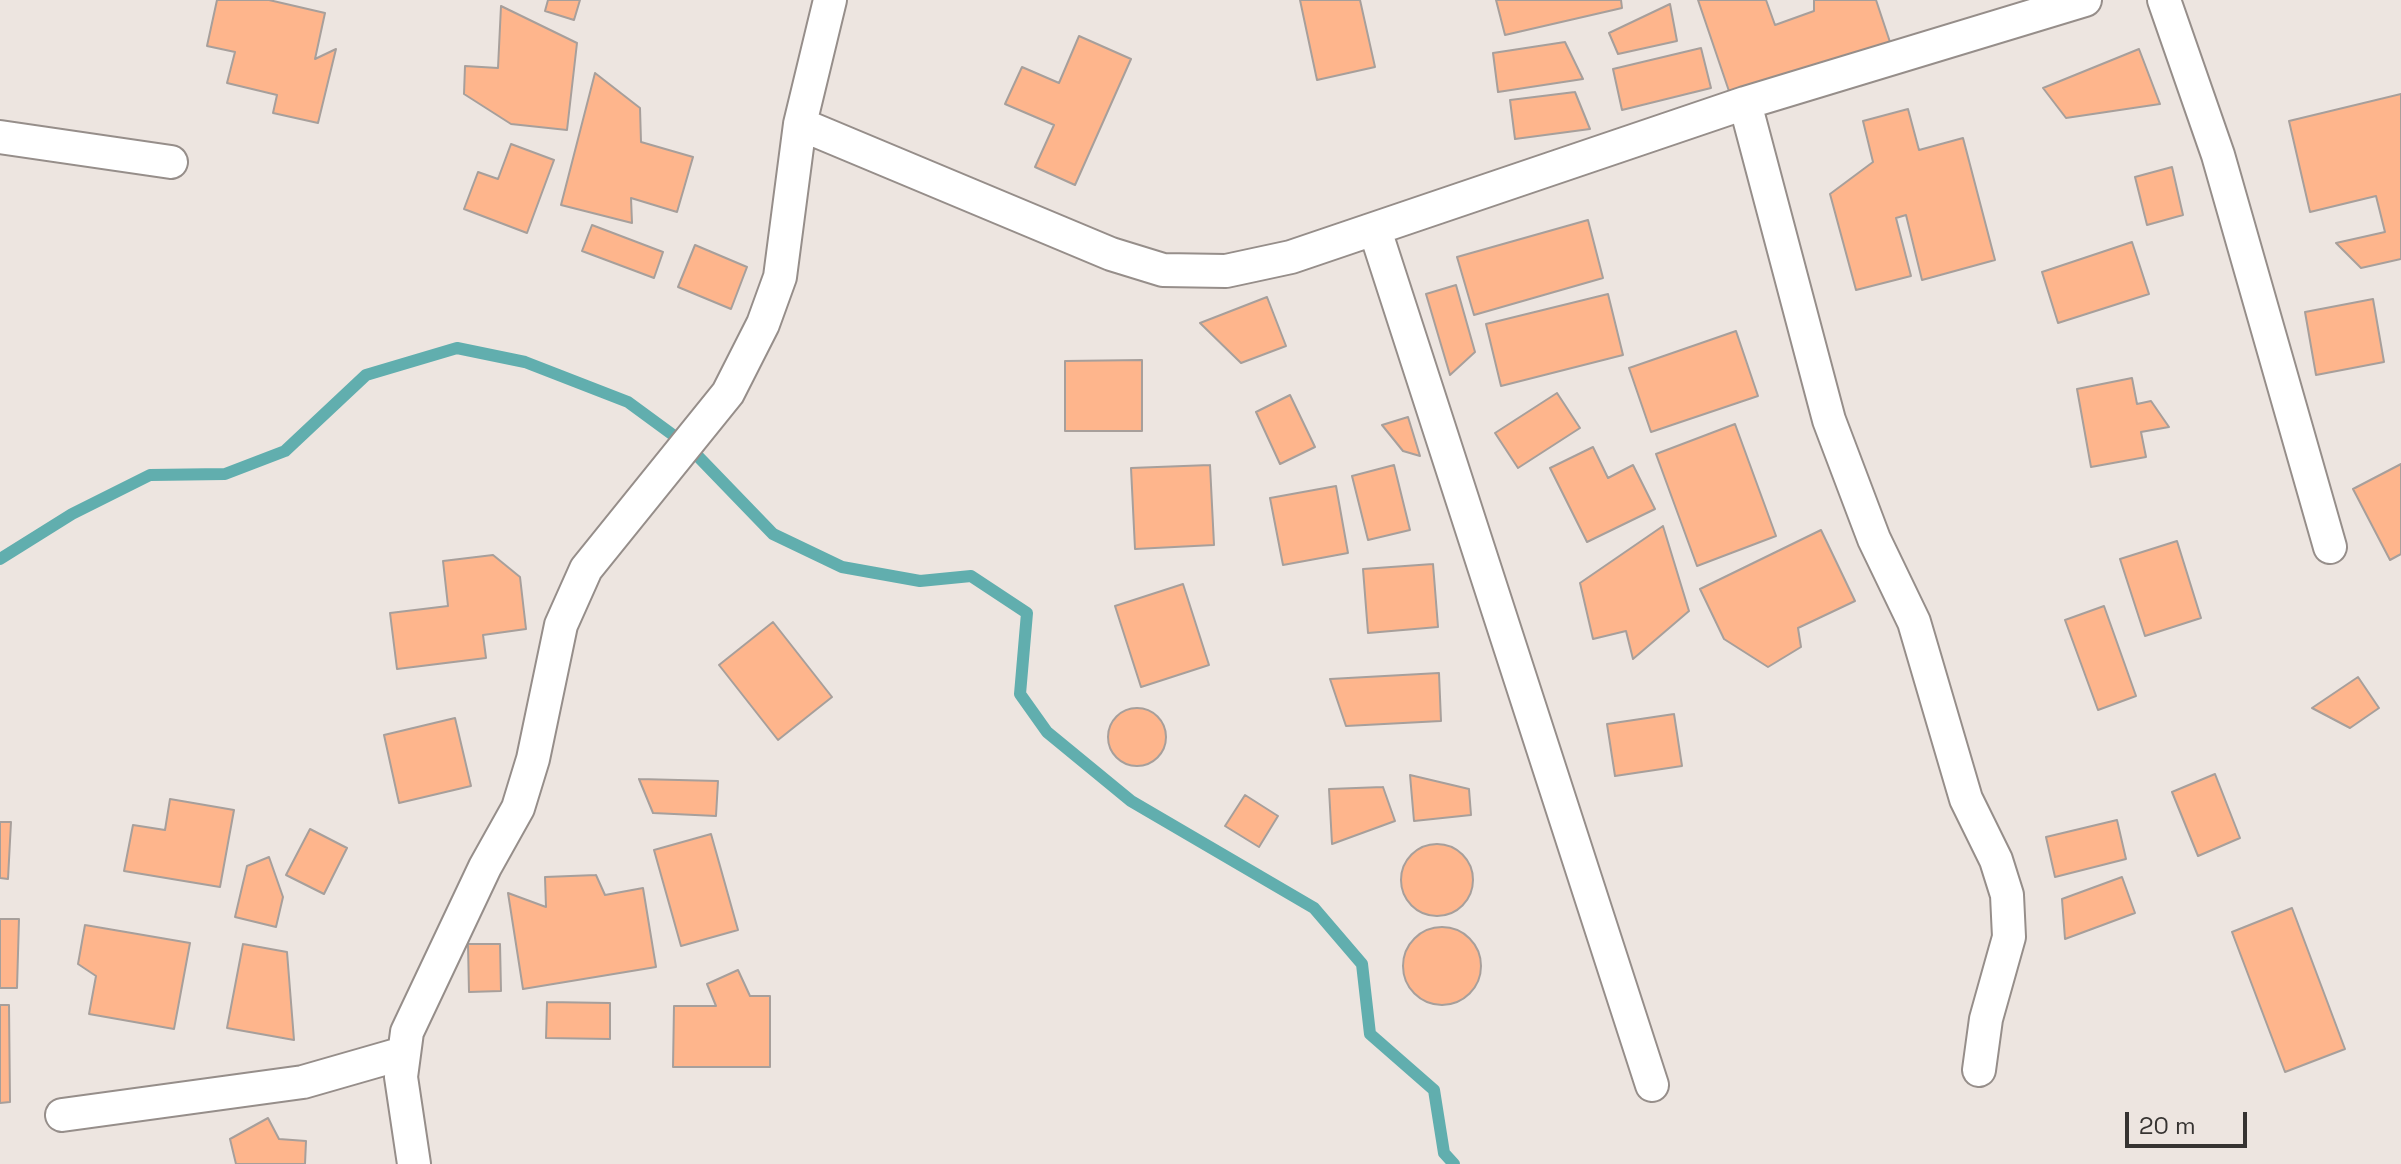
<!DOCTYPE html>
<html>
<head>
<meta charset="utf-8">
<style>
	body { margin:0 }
	#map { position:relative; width:2401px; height:1164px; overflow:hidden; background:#ede5e0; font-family:"Space Grotesk",sans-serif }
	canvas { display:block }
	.scale { position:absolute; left:2125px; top:1112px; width:122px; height:36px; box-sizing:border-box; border:4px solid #363331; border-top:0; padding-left:10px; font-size:24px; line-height:28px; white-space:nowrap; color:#363331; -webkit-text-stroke:6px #ede5e0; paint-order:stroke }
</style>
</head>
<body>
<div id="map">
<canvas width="2401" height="1164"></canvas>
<div class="scale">20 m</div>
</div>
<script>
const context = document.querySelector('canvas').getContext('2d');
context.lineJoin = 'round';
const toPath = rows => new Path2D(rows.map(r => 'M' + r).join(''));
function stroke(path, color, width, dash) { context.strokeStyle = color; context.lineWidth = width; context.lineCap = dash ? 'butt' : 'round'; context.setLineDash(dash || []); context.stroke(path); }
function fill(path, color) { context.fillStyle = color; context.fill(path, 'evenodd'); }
const stream = toPath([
	[0,559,72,514,150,475,225,474,285,451,366,375,457,348,525,362,628,402,688,446,773,534,842,567,920,581,971,576,1027,613,1020,694,1047,732,1131,801,1314,908,1362,964,1370,1034,1434,1090,1444,1153,1454,1164]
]);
const building = toPath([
	[217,0,269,0,325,13,315,59,336,49,318,123,273,113,277,95,227,83,235,52,207,46,217,0],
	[548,0,580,0,574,20,545,11,548,0],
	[1300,0,1360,0,1375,67,1317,80,1300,0],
	[1496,0,1621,0,1622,8,1505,35,1496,0],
	[1698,0,1766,0,1775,25,1814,11,1814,0,1876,0,1890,42,1731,97,1698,0],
	[1670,4,1677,41,1618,54,1609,33,1670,4],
	[501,6,577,43,567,130,511,124,464,94,465,66,498,68,501,6],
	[1079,36,1131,59,1075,185,1035,167,1054,125,1005,104,1022,67,1059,83,1079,36],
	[1565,42,1583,79,1498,92,1493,53,1565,42],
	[1701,48,1711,88,1622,110,1613,69,1701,48],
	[2139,49,2160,104,2066,118,2043,88,2139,49],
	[595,73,640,108,641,142,693,157,677,212,631,198,632,223,561,205,595,73],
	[1575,92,1590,129,1515,139,1510,100,1575,92],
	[2401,94,2401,259,2361,268,2336,243,2385,232,2376,196,2310,212,2289,121,2401,94],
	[1908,109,1919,150,1963,138,1995,260,1922,280,1906,215,1896,218,1911,276,1856,290,1830,194,1873,162,1863,121,1908,109],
	[511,144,554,160,527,233,464,209,478,172,498,179,511,144],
	[2172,167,2183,215,2147,225,2135,177,2172,167],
	[1588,220,1603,278,1474,315,1457,257,1588,220],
	[592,225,663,252,654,278,582,251,592,225],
	[2132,242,2149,294,2058,323,2042,272,2132,242],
	[695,245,747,267,731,309,678,287,695,245],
	[1456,285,1475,352,1450,375,1426,294,1456,285],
	[1608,294,1623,355,1501,386,1486,324,1608,294],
	[1267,297,1286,346,1241,363,1200,323,1267,297],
	[2373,299,2384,362,2316,375,2305,312,2373,299],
	[1736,331,1758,396,1651,432,1629,368,1736,331],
	[1142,360,1142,431,1065,431,1065,361,1142,360],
	[2132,378,2137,404,2151,401,2169,427,2141,432,2146,457,2091,467,2077,389,2132,378],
	[1557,393,1580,428,1518,468,1495,433,1557,393],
	[1290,395,1315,447,1280,464,1256,412,1290,395],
	[1408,417,1420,456,1403,451,1382,425,1408,417],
	[1735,424,1776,536,1697,566,1656,454,1735,424],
	[1593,447,1608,478,1633,465,1655,509,1587,542,1550,468,1593,447],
	[2401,464,2401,554,2390,560,2353,489,2401,464],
	[1210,465,1214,545,1135,549,1131,468,1210,465],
	[1394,465,1410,530,1368,540,1352,476,1394,465],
	[1336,486,1348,553,1283,565,1270,498,1336,486],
	[1663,526,1689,611,1633,659,1626,631,1593,639,1580,583,1663,526],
	[1821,530,1855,601,1798,628,1801,647,1768,667,1724,639,1700,589,1821,530],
	[2177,541,2201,618,2145,636,2120,559,2177,541],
	[493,555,520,577,526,629,483,635,486,658,397,669,390,613,448,606,443,561,493,555],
	[1433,564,1438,627,1368,633,1363,569,1433,564],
	[1183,584,1209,665,1141,687,1115,606,1183,584],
	[2104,606,2136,696,2098,710,2065,620,2104,606],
	[773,622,832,697,778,740,719,665,773,622],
	[1439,673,1441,721,1346,726,1330,679,1439,673],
	[2358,677,2379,708,2350,728,2312,708,2358,677],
	'1108 737a29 29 0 1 1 58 0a29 29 0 1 1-58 0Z',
	[1674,714,1682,766,1615,776,1607,724,1674,714],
	[455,718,471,786,399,803,384,735,455,718],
	[2215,774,2240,838,2198,856,2172,792,2215,774],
	[1410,775,1469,789,1471,815,1414,821,1410,775],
	[639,779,718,781,716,816,653,813,639,779],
	[1383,787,1395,821,1332,844,1329,789,1383,787],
	[1245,795,1278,816,1259,847,1225,826,1245,795],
	[170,799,234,810,220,887,124,871,133,825,165,830,170,799],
	[2117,820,2126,859,2055,877,2046,837,2117,820],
	[0,822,11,822,8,879,0,878,0,822],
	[310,829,347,848,324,894,286,875,310,829],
	[711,834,738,930,681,946,654,850,711,834],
	'1401 880a36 36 0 1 1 72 0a36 36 0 1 1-72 0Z',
	[269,857,283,897,276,927,235,917,247,866,269,857],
	[596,875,605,895,643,888,656,967,523,989,508,893,546,907,545,877,596,875],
	[2122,877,2135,913,2065,939,2062,899,2122,877],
	[2292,908,2345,1049,2285,1072,2232,932,2292,908],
	[0,919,19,919,17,988,0,988,0,919],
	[85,925,190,943,174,1029,89,1014,96,976,78,964,85,925],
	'1403 966a39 39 0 1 1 78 0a39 39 0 1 1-78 0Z',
	[243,944,287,952,294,1040,227,1028,243,944],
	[468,944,500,944,501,991,469,992,468,944],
	[738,970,750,996,770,996,770,1067,673,1067,674,1006,716,1006,707,984,738,970],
	[547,1002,610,1003,610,1039,546,1038,547,1002],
	[0,1005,9,1005,10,1102,0,1103,0,1005],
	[268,1118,279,1139,306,1141,305,1164,236,1164,230,1139,268,1118]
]);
const minor = toPath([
	[2164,0,2218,155,2330,547],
	[1745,103,1829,420,1874,539,1914,622,1966,799,1996,860,2007,895,2009,937,1986,1019,1979,1070],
	[800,124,1111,254,1163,270,1226,271,1291,257,1745,103,2085,0],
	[0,137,171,162],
	[1375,230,1652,1085],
	[62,1115,303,1082,404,1053],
	[414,1164,401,1077,407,1032,485,867,518,808,533,759,561,625,586,569,728,393,763,324,780,277,800,124,830,0]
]);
stroke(stream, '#61aeae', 12);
fill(building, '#feb58c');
stroke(building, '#a79f9b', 2);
stroke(minor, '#968e8a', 36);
stroke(minor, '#fff', 32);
</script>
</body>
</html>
